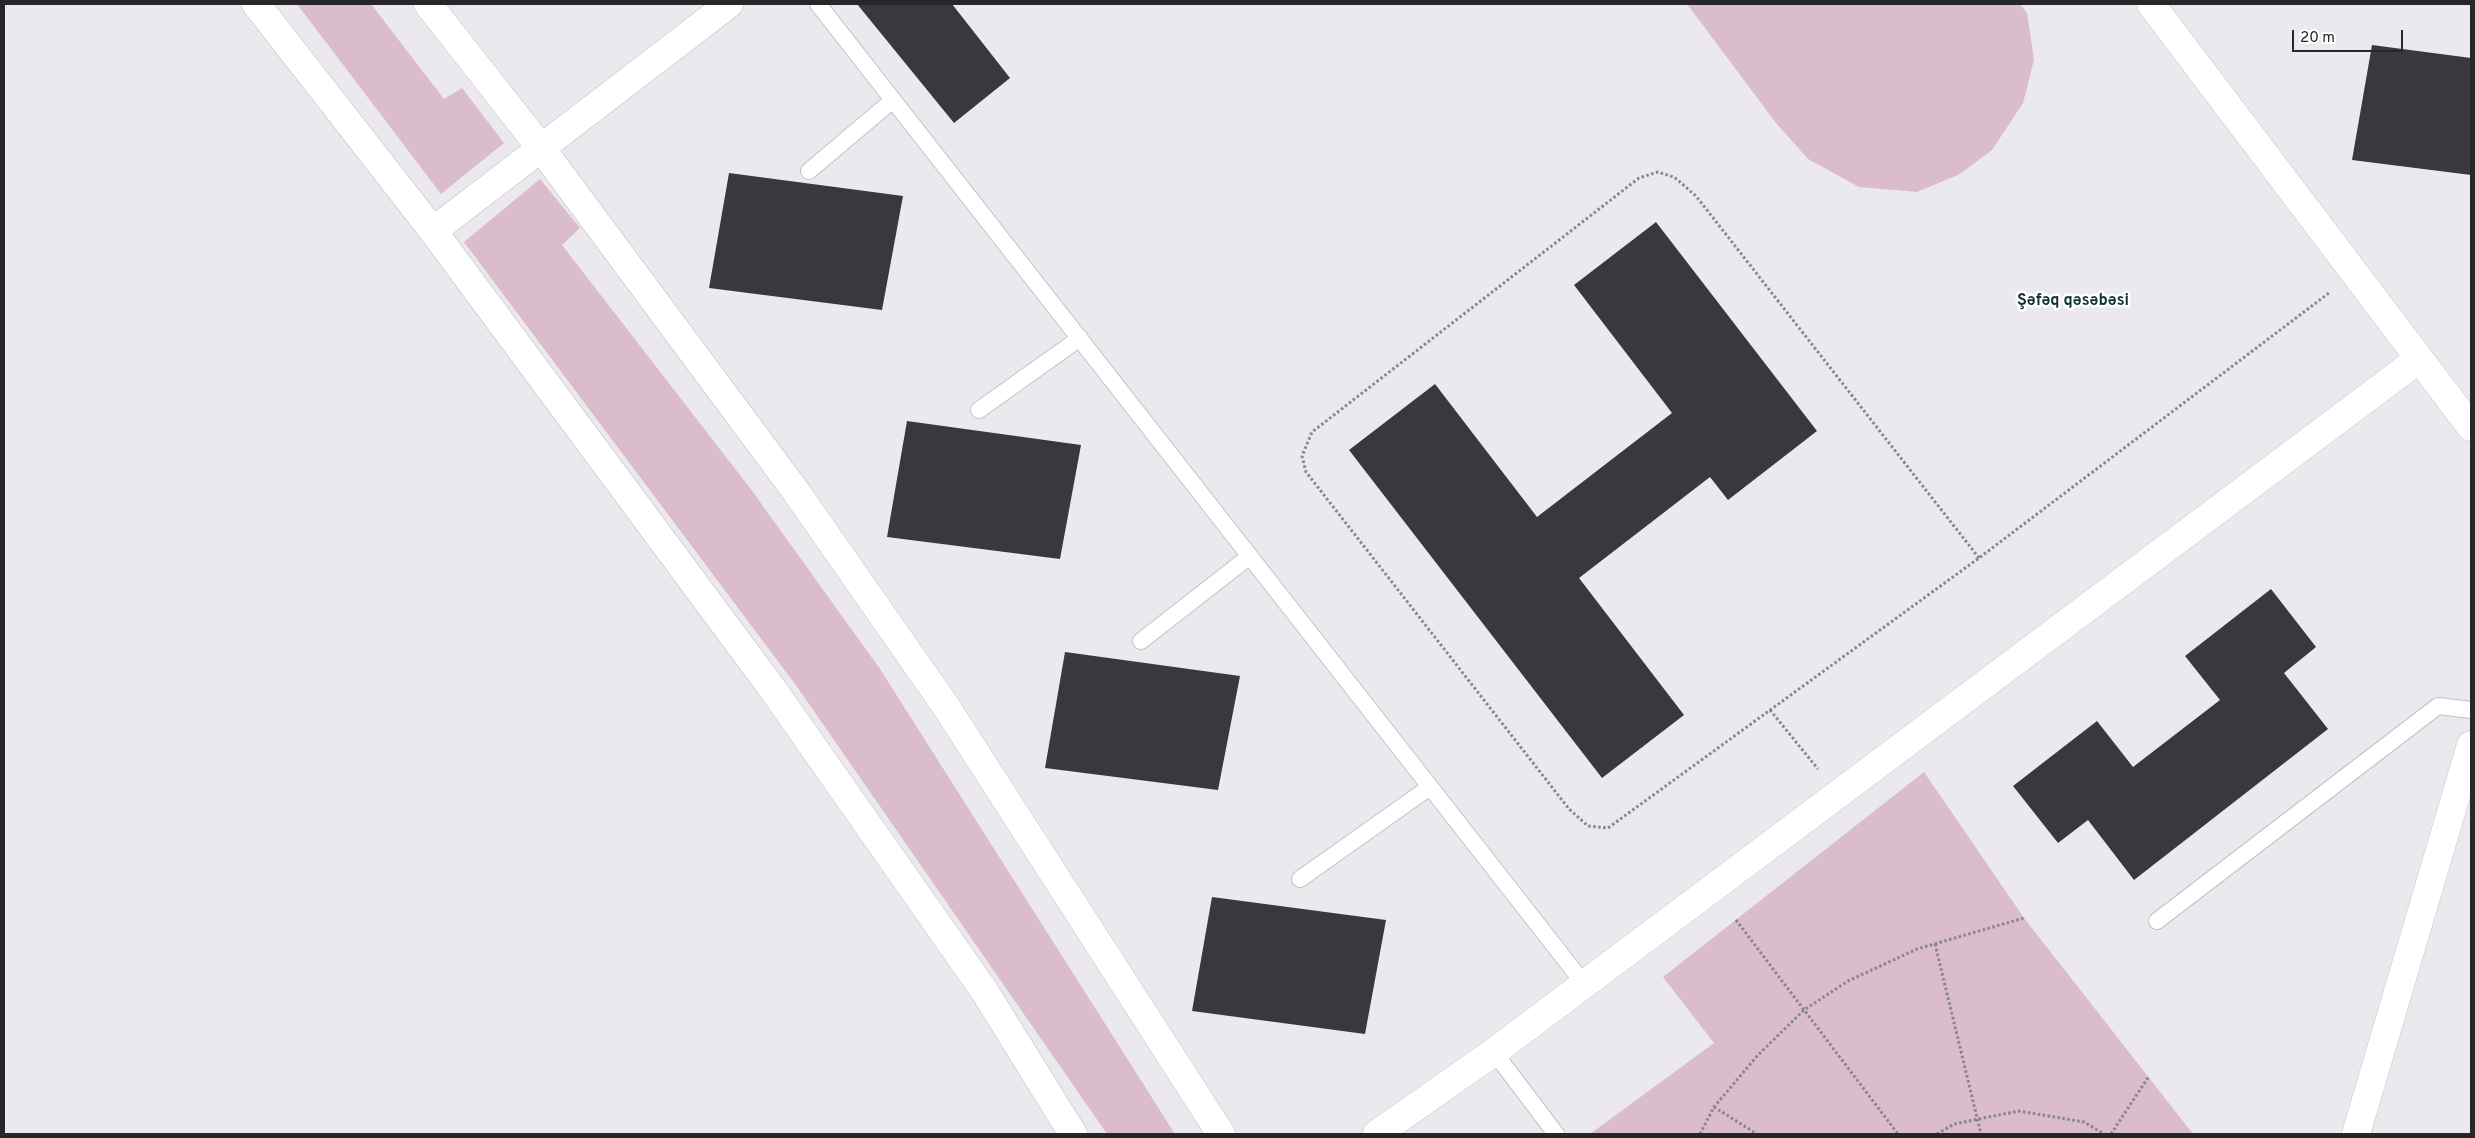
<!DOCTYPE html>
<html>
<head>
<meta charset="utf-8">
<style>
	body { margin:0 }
	#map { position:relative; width:2475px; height:1138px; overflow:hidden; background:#ebe9ee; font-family:Overpass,sans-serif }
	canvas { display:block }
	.frame { position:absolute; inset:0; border:5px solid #272628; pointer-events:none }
	.scale { position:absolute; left:2292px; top:30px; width:111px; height:22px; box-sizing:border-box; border:2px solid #272628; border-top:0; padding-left:6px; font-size:15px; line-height:18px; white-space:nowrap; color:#272628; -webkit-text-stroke:4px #fff; paint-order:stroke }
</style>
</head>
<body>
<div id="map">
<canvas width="2475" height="1138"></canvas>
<div class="frame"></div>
<div class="scale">20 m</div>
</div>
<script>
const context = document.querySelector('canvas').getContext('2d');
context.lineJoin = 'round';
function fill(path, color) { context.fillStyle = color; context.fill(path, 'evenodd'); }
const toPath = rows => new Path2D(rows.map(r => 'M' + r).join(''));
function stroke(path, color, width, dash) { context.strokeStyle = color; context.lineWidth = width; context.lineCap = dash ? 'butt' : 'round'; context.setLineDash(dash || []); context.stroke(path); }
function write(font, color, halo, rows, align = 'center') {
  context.font = font + ' Overpass,sans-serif'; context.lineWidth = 5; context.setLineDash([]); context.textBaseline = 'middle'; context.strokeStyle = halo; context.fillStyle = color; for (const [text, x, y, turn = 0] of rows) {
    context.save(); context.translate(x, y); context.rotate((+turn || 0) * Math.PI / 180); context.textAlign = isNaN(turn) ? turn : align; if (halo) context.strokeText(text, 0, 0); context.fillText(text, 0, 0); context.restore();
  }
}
const green = toPath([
	[297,4,371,4,444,99,462,88,504,143,441,194],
	[1687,4,2020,4,2027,13,2034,60,2023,103,1992,150,1960,174,1917,192,1859,187,1808,159,1776,123],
	[540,179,580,228,562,245,750,488,880,669,1175,1134,1107,1134,798,688,464,242],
	[1924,772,2024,918,2193,1134,1590,1134,1714,1043,1663,977]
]);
const building = toPath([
	[857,4,952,4,1010,78,954,123],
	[2372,45,2471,58,2471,175,2352,160],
	[729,173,903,196,882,310,709,288],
	[1656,222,1817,431,1728,500,1710,477,1579,578,1684,715,1602,778,1349,450,1435,384,1537,517,1672,413,1574,285],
	[907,421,1081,445,1060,559,887,537],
	[2271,589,2316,647,2284,673,2328,729,2134,880,2088,820,2058,843,2013,786,2097,721,2133,767,2220,700,2185,656],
	[1065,652,1240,676,1218,790,1045,768],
	[1212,897,1386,920,1365,1034,1192,1011]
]);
const path = toPath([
	[1979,558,1696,196,1674,177,1658,172,1639,178,1312,432,1302,456,1306,472,1569,809,1588,826,1608,828,1979,558,2329,293],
	[1770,710,1818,769],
	[1736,920,1898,1134],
	[1935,944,1981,1134],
	[1714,1107,1757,1134],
	[1700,1134,1714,1107,1758,1055,1804,1010,1848,981,1917,949,2024,918],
	[1937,1134,1954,1124,2019,1111,2084,1122,2104,1134],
	[2111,1134,2149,1076]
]);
const lane = toPath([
	[818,4,1585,985],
	[809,171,893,100],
	[979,410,1080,338],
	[1141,641,1250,556],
	[1300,879,1430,787],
	[2157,921,2438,706,2471,710],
	[1494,1052,1556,1134]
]);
const street = toPath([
	[256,4,433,231,774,691,985,992,1073,1134],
	[428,4,541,148,797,493,947,708,1221,1134],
	[2151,4,2471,427],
	[433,231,729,4],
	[1377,1134,1494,1052,2419,359],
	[2356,1134,2471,745]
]);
const quarterNames = [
	["Şəfəq qəsəbəsi",2073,302]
];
fill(green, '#dbbcca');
fill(building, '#39393d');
stroke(lane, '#c3c1c6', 18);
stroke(street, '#c3c1c6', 29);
stroke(path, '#878689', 3, [2.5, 2.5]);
stroke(lane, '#fff', 16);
stroke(street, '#fff', 28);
write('bold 16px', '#103433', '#fff', quarterNames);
</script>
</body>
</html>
